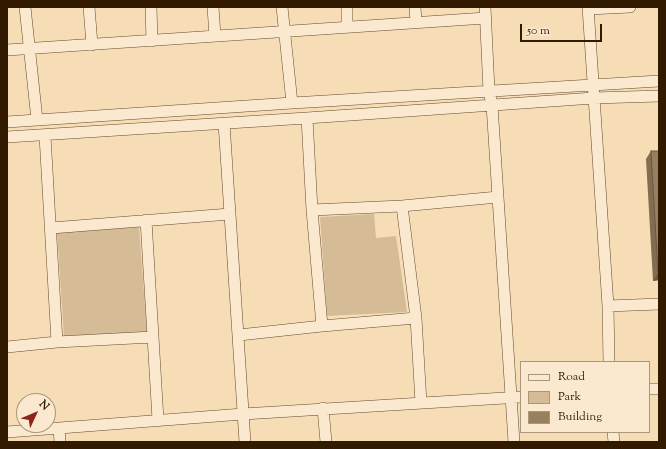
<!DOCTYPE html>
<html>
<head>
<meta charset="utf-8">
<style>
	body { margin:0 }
	#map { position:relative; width:666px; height:449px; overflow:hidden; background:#f7ddb5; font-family:"Sorts Mill Goudy",serif }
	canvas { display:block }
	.frame { position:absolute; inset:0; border:8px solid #321a00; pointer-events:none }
	.legend { position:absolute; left:520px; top:361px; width:130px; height:72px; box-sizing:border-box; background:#fae9cf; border:1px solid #aa967c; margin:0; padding:5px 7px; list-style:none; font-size:12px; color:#321a00 }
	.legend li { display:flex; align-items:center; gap:8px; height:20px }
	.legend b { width:20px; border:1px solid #aa967c }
	.north { position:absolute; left:16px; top:393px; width:40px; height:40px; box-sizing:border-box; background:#fae9cf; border:1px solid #aa967c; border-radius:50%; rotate:46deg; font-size:11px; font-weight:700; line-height:16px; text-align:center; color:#321a00 }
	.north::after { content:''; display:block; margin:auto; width:14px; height:18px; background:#8f2418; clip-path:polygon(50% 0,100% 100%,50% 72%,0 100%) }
	.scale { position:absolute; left:520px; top:24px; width:82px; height:18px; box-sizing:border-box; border:2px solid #321a00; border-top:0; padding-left:5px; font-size:12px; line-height:14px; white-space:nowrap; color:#321a00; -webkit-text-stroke:3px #fae9cf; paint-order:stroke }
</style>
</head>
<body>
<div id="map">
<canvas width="666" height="449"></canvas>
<div class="frame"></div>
<ul class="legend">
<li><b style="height:5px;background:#fae9cf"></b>Road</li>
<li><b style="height:11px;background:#d6bc96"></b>Park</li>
<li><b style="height:11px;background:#987f5e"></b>Building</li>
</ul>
<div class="north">N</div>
<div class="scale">50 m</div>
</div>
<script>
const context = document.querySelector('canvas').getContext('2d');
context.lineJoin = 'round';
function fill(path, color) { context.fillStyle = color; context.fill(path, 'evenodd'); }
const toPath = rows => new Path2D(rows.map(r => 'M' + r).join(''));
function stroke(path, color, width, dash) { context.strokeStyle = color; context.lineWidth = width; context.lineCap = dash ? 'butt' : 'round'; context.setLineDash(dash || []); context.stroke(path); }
const green = toPath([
	[374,214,376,238,396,236,407,312,327,316,320,217],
	[139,227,147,332,64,337,57,232]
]);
const minor = toPath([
	[25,7,37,120],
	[89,7,92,45],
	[151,7,152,41],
	[213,7,215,36],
	[282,7,292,103],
	[347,7,347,27],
	[415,7,416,22],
	[485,7,489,91,492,105,498,197,514,442],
	[588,7,608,306,609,362],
	[588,9,630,7],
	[7,50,486,18],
	[307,118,312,210,322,326],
	[7,122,292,103,659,81],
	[224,123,245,442],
	[45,136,57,342],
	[7,137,307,118,594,98,659,96],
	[402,206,416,318,421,403],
	[312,210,402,206,498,197],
	[146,220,158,420],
	[51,228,230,214],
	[608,306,659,304],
	[239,335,322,326,416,318],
	[7,347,57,342,153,337],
	[649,389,659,389],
	[323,408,326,442],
	[59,428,60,442],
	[7,432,243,414,521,397],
	[613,432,614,442]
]);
const wall = toPath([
	[651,151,659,151,659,280,653,281,646,159]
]);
const shadedWall = toPath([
	[658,273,659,273,659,280,653,281]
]);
const building = toPath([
	[651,151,659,151,659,273,658,273,651,151]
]);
fill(green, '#d6bc96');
stroke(minor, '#634b2d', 12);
stroke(minor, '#fae9cf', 11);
fill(wall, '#836d51');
fill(shadedWall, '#6a5942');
fill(building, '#987f5e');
stroke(building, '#6a5942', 1);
</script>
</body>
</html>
